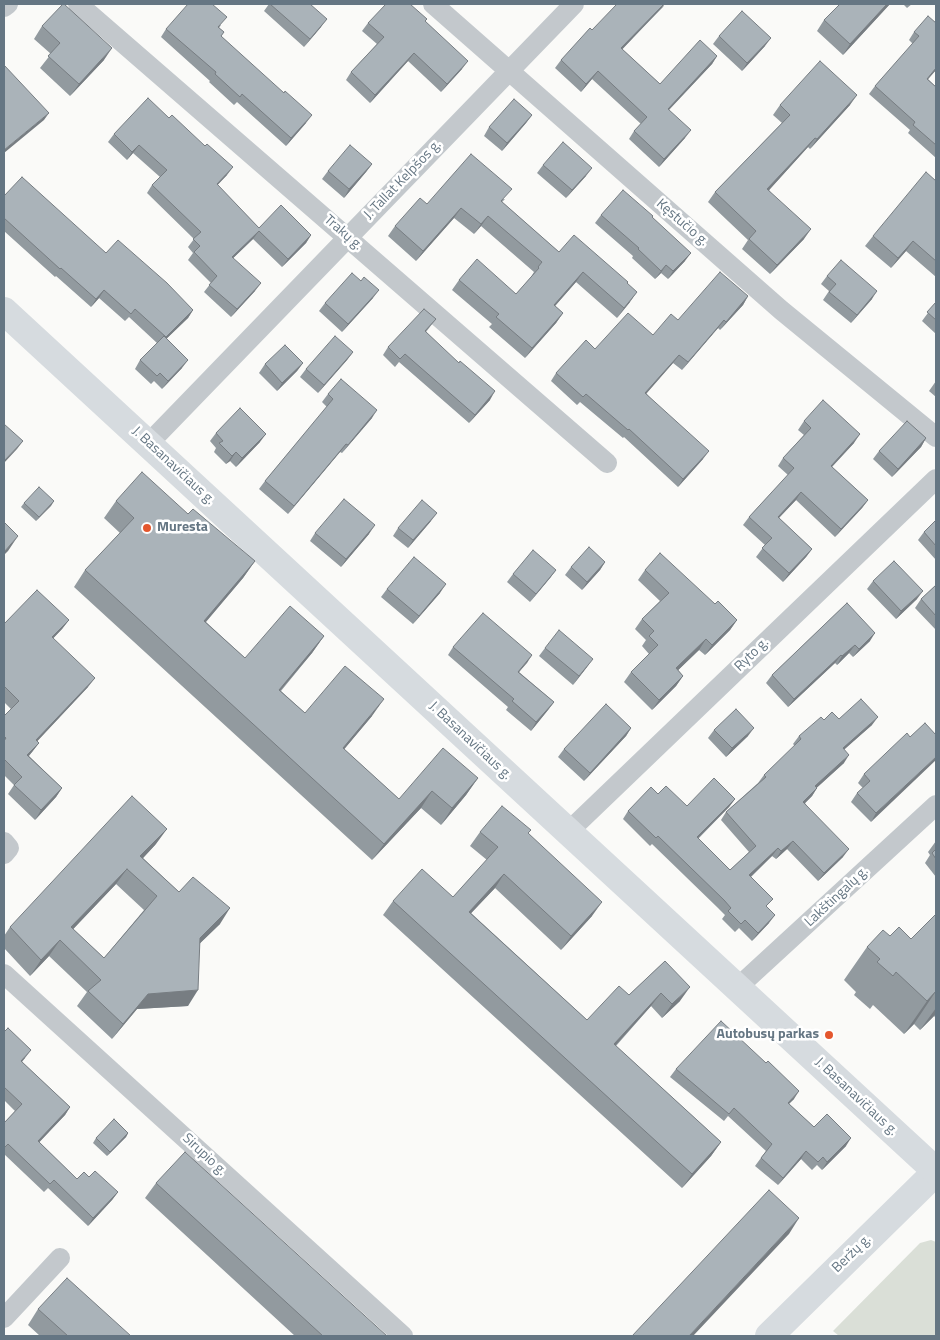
<!DOCTYPE html>
<html>
<head>
<meta charset="utf-8">
<style>
	body { margin:0 }
	#map { position:relative; width:940px; height:1340px; overflow:hidden; background:#fafaf8; font-family:"Titillium Web",sans-serif }
	canvas { display:block }
	.frame { position:absolute; inset:0; border:5px solid #657683; pointer-events:none }
</style>
</head>
<body>
<div id="map">
<canvas width="940" height="1340"></canvas>
<div class="frame"></div>
</div>
<script>
const context = document.querySelector('canvas').getContext('2d');
context.lineJoin = 'round';
function fill(path, color) { context.fillStyle = color; context.fill(path, 'evenodd'); }
const toPath = rows => new Path2D(rows.map(r => 'M' + r).join(''));
function stroke(path, color, width, dash) { context.strokeStyle = color; context.lineWidth = width; context.lineCap = dash ? 'butt' : 'round'; context.setLineDash(dash || []); context.stroke(path); }
function write(font, color, halo, rows, align = 'center') {
  context.font = font + ' "Titillium Web",sans-serif'; context.lineWidth = 5; context.setLineDash([]); context.textBaseline = 'middle'; context.strokeStyle = halo; context.fillStyle = color; for (const [text, x, y, turn = 0] of rows) {
    context.save(); context.translate(x, y); context.rotate((+turn || 0) * Math.PI / 180); context.textAlign = isNaN(turn) ? turn : align; if (halo) context.strokeText(text, 0, 0); context.fillText(text, 0, 0); context.restore();
  }
}
const green = toPath([
	[931,1240,936,1242,936,1336,839,1336,833,1331,920,1243]
]);
const minor = toPath([
	[78,4,607,463],
	[433,4,781,310,936,437],
	[4,7,8,4],
	[149,443,574,4],
	[568,832,936,479],
	[4,842,9,848,4,854],
	[4,974,403,1336],
	[737,988,936,805],
	[4,1318,60,1258]
]);
const secondary = toPath([
	[769,1336,936,1172]
]);
const trunk = toPath([
	[4,311,936,1171]
]);
const wall = toPath([
	[269,4,310,4,321,27,304,47,264,11],
	[840,4,890,4,843,55,817,31,824,20],
	[903,4,912,4,907,8],
	[664,6,622,49,660,84,717,56,712,64,669,110,685,138,659,167,629,139,634,131,641,124,592,79,581,92,555,68,561,60,592,30],
	[425,22,462,69,441,92,408,61,370,103,346,80,351,72,377,44,362,31,368,23],
	[936,23,936,70,928,79,936,87,936,158,908,133,910,130,869,94,875,86,913,44,909,40,914,32],
	[221,25,219,28,224,32,221,36,306,123,286,146,237,102,234,105,209,82,210,81,161,37,166,29],
	[42,26,104,60,70,96,40,68,51,54,34,39],
	[719,36,765,46,742,71,713,44],
	[780,105,850,105,810,149,808,147,769,190,804,239,770,274,742,249,748,240,708,202,715,192,782,123,773,115],
	[532,115,526,123,502,151,484,136,489,127],
	[114,134,227,175,217,185,259,228,311,235,306,243,282,267,253,239,233,258,255,291,231,317,204,292,211,283,188,260,193,253,188,247,194,239,147,193,152,185,160,177,133,153,127,160,108,142],
	[372,164,366,172,344,198,322,179,328,171],
	[543,165,586,176,566,198,537,173],
	[936,181,936,277,906,251,891,268,865,246,873,236],
	[4,196,106,253,193,310,188,318,166,339,182,368,162,389,154,381,151,384,135,369,140,360,157,343,129,317,125,321,99,298,91,307,56,276,55,277,4,231],
	[505,199,502,202,559,252,627,284,630,302,617,318,576,282,555,306,563,313,556,323,525,358,489,327,492,324,452,290,459,280,516,294,531,277,534,272,481,226,474,234,454,218,416,261,388,236,395,226,427,204],
	[601,215,652,217,685,261,668,279,661,273,655,279,632,258,633,256,595,223],
	[827,276,872,299,851,323,823,300,829,291,821,284],
	[361,281,373,298,342,332,319,311,325,303],
	[748,296,743,305,720,330,718,328,682,370,673,363,646,393,703,459,678,487,624,437,623,438,580,402,577,405,551,381,556,373,595,349,653,335,678,320],
	[936,302,936,334,922,321],
	[436,319,426,332,490,400,469,423,399,362,395,367,383,355,388,347],
	[353,352,347,360,318,393,300,377,306,369],
	[303,363,297,371,277,391,259,373,265,364],
	[936,381,936,397,929,391],
	[328,394,372,418,342,453,340,452,288,514,259,489,265,481,327,407,322,402],
	[804,421,854,443,832,467,868,500,862,508,835,537,796,500,779,518,812,549,806,557,783,582,756,557,765,545,743,525,749,517,788,475,778,466,783,458,804,435,798,430],
	[216,433,260,442,236,467,230,461,226,464,214,452,216,448,210,441],
	[926,438,921,447,892,477,873,459,879,451],
	[54,501,36,521,21,507,24,503],
	[116,501,188,514,255,561,243,578,206,622,245,658,324,636,312,653,281,691,305,713,372,716,344,749,399,799,478,778,466,795,441,825,421,808,372,860,74,587,85,570,120,533,104,518],
	[936,520,936,560,918,540,924,532],
	[431,521,408,548,393,536,398,528],
	[315,533,369,534,341,567,310,541],
	[605,562,600,570,582,590,565,575,571,567],
	[556,570,550,578,530,602,507,582,513,574],
	[645,570,715,604,737,620,730,630,705,655,699,650,678,670,683,676,676,686,652,710,624,682,631,672,649,654,642,646,646,640,635,629,642,619,660,601,638,580],
	[873,581,917,599,896,619,867,589],
	[936,585,936,630,915,608,921,599],
	[387,589,440,593,413,624,381,597],
	[847,603,870,641,853,657,849,653,837,665,835,663,788,707,766,683,772,675],
	[69,620,62,629,53,638,88,687,37,741,39,743,29,756,62,788,56,797,35,820,8,794,14,785,4,775,4,716,11,709,4,702,4,624],
	[453,647,532,655,519,672,554,702,548,710,531,731,506,710,508,707,448,655],
	[545,648,587,667,573,685,539,656],
	[839,719,872,725,844,749,844,763,817,787,817,788,812,796,805,803,843,857,818,881,787,849,776,859,772,856,751,877,767,907,769,923,752,941,739,928,735,932,722,919,725,915,718,908,652,844,650,846,623,819,628,811,658,794,687,806,735,799,729,807,698,839,730,870,749,852,721,820,726,812,758,783,764,775,795,746,793,744,799,736,824,720],
	[631,728,626,736,584,781,558,757,564,749],
	[714,730,748,736,726,757,708,738],
	[936,735,871,822,851,802,857,793,863,788,858,783,864,774,910,737],
	[480,832,528,833,592,916,561,950,495,888,471,913,587,1020,629,995,665,961,680,1001,662,1018,651,1006,616,1046,721,1142,711,1156,682,1188,383,915,393,901,453,897,487,860,470,846],
	[936,841,936,877,925,863,930,855,928,852],
	[156,844,143,858,179,892,220,924,200,943,188,1006,137,1009,112,1039,77,1006,87,992,49,956,30,976,4,948,4,936,10,927],
	[116,884,144,910,104,958,73,929],
	[936,914,936,1018,934,1016,920,1030,914,1024,904,1034,873,1005,870,1009,854,995,856,992,844,980,867,947,911,939],
	[4,1032,25,1058,22,1062,70,1107,65,1115,39,1142,77,1179,89,1177,118,1192,112,1200,88,1226,48,1188,44,1192,4,1154,4,1123,15,1111,4,1100],
	[676,1069,794,1099,789,1104,814,1127,846,1146,822,1170,817,1165,812,1170,801,1159,778,1185,755,1166,766,1151,728,1116,724,1121,670,1077],
	[128,1133,126,1137,107,1156,93,1143,96,1138],
	[156,1183,387,1336,295,1336,145,1198],
	[38,1309,131,1336,40,1336,28,1325]
]);
const shadedWall = toPath([
	[664,4,665,4,616,56,621,48],
	[887,4,890,4,843,55,850,44],
	[327,19,321,27,304,47,310,39],
	[771,38,765,46,742,71,747,63],
	[112,48,104,60,70,96,79,84],
	[414,53,408,61,370,103,375,95],
	[717,56,712,64,662,117,668,109],
	[468,61,462,69,441,92,447,84],
	[936,68,936,70,922,86,927,79],
	[598,71,592,79,581,92,586,84],
	[857,95,850,105,810,149,817,139],
	[49,113,44,120,4,153,4,150],
	[312,115,306,123,286,146,291,138],
	[532,115,526,123,502,151,507,143],
	[691,130,685,138,659,167,664,159],
	[815,138,808,147,761,199,767,189],
	[139,145,133,153,127,160,132,152],
	[372,164,366,172,344,198,349,189],
	[233,167,227,175,211,192,217,184],
	[592,168,586,176,566,198,572,190],
	[461,208,454,218,416,261,423,251],
	[488,216,481,226,474,234,481,224],
	[811,229,804,239,770,274,777,265],
	[259,231,253,239,226,265,232,257],
	[311,235,306,243,282,267,288,259],
	[913,241,906,251,891,268,898,258],
	[691,253,685,261,668,279,673,271],
	[666,265,661,273,655,279,661,271],
	[583,272,576,282,547,315,554,305],
	[261,283,255,291,231,317,237,309],
	[104,290,99,298,91,307,96,299],
	[379,290,373,298,342,332,348,324],
	[877,291,872,299,851,323,857,315],
	[637,292,630,302,617,318,624,308],
	[748,296,743,305,720,330,726,322],
	[193,310,188,318,160,345,166,337],
	[563,313,556,323,525,358,532,348],
	[724,320,718,328,682,370,688,362],
	[353,352,347,360,318,393,324,385],
	[679,355,673,363,640,401,645,393],
	[188,360,182,368,162,389,168,381],
	[303,363,297,371,277,391,282,383],
	[495,391,490,400,469,423,475,415],
	[377,410,372,418,342,453,348,445],
	[266,434,260,442,236,467,242,458],
	[860,434,854,443,825,474,831,466],
	[926,438,921,447,892,477,898,469],
	[23,441,17,449,4,463,4,461],
	[346,444,340,452,288,514,294,506],
	[709,451,703,459,678,487,683,479],
	[236,452,230,461,226,464,232,456],
	[801,492,796,500,772,525,778,517],
	[868,500,862,508,835,537,841,529],
	[54,501,51,506,36,521,39,517],
	[437,513,431,521,408,548,413,540],
	[375,525,369,534,341,567,346,559],
	[18,536,8,551,4,555,4,552],
	[812,549,806,557,783,582,789,573],
	[255,561,243,578,192,638,204,621],
	[605,562,600,570,582,590,587,582],
	[556,570,550,578,530,602,536,594],
	[446,584,440,593,413,624,419,616],
	[923,591,917,599,896,619,901,611],
	[69,620,62,629,46,646,52,637],
	[737,620,730,630,705,655,712,645],
	[875,633,870,641,853,657,859,649],
	[324,636,312,653,267,706,279,690],
	[706,639,699,650,669,679,676,668],
	[855,645,849,653,837,665,842,656],
	[532,655,527,663,512,680,518,672],
	[841,655,835,663,788,707,794,699],
	[593,659,587,667,573,685,579,676],
	[683,676,676,686,652,710,659,700],
	[95,678,88,687,30,749,36,740],
	[384,699,372,716,331,765,343,748],
	[554,702,548,710,531,731,536,722],
	[878,717,872,725,837,756,843,748],
	[631,728,626,736,584,781,590,773],
	[754,728,748,736,726,757,732,748],
	[39,743,32,752,21,764,27,755],
	[849,755,844,763,810,794,815,786],
	[936,757,936,760,871,822,876,813],
	[478,778,466,795,441,825,452,808],
	[62,788,56,797,35,820,41,810],
	[817,788,812,796,798,810,803,802],
	[432,791,421,808,372,860,384,844],
	[735,799,729,807,691,845,697,837],
	[167,829,156,844,130,872,140,856],
	[793,841,787,849,776,859,781,851],
	[778,848,772,856,744,883,749,875],
	[849,849,843,857,818,881,824,873],
	[127,869,116,884,60,943,71,927],
	[504,874,495,888,459,926,469,912],
	[602,902,592,916,561,950,571,936],
	[230,908,220,924,189,954,200,938],
	[775,915,769,923,752,941,758,933],
	[60,940,49,956,30,976,41,960],
	[690,987,680,1001,662,1018,672,1004],
	[198,990,188,1006,137,1009,112,1039,123,1024,148,994],
	[936,991,914,1024,904,1034,927,1001],
	[661,993,651,1006,604,1058,614,1044],
	[936,1008,936,1013,934,1016,920,1030],
	[31,1050,25,1058,15,1069,21,1061],
	[799,1091,794,1099,782,1110,788,1103],
	[70,1107,65,1115,32,1150,38,1141],
	[128,1133,126,1137,107,1156,110,1152],
	[851,1138,846,1146,822,1170,827,1162],
	[721,1142,711,1156,682,1188,692,1174],
	[806,1151,801,1159,778,1185,783,1178],
	[118,1192,112,1200,88,1226,93,1218],
	[799,1218,789,1234,693,1336,689,1336]
]);
const building = toPath([
	[63,4,64,4,112,48,79,84,48,56,60,43,42,26,63,4],
	[188,4,212,4,227,17,218,27,224,32,221,36,284,93,285,91,312,115,291,138,242,94,240,97,215,74,216,72,166,29,188,4],
	[270,4,310,4,327,19,310,39,270,4],
	[386,4,410,4,427,19,425,21,468,61,447,84,414,53,375,95,351,72,384,37,368,23,386,4],
	[617,4,664,4,621,48,660,84,700,40,717,56,668,109,691,130,664,159,634,131,647,117,598,71,586,84,561,60,590,28,592,30,617,4],
	[840,4,887,4,850,44,824,20,840,4],
	[742,11,771,38,747,63,719,36,742,11],
	[928,16,936,23,936,68,927,79,936,87,936,145,913,125,915,122,875,86,919,36,914,32,928,16],
	[820,61,857,95,817,139,815,138,767,189,811,229,777,265,749,239,756,231,715,192,790,115,780,105,820,61],
	[4,65,49,113,4,150,4,65],
	[148,98,169,118,172,115,205,146,207,144,233,167,217,184,259,228,281,205,311,235,288,259,259,231,232,257,261,283,237,309,209,285,217,276,194,252,200,246,193,239,201,232,152,185,167,170,139,145,132,152,114,134,148,98],
	[514,99,532,115,507,143,489,127,514,99],
	[563,142,592,168,572,190,543,165,563,142],
	[350,145,372,164,349,189,328,171,350,145],
	[471,154,512,189,501,201,559,252,574,235,628,282,627,283,637,292,624,308,583,272,554,305,563,313,532,348,496,317,499,314,459,280,477,259,516,294,539,268,538,267,542,262,488,216,481,224,461,208,423,251,395,226,420,198,427,204,471,154],
	[926,172,936,181,936,261,913,241,898,258,873,236,926,172],
	[22,177,106,253,118,240,167,283,193,310,166,337,135,309,131,314,104,290,96,299,61,268,60,269,4,218,4,196,22,177],
	[623,190,653,216,652,217,691,253,673,271,666,265,661,271,638,249,639,248,601,215,623,190],
	[841,260,877,291,857,315,829,292,836,284,827,276,841,260],
	[720,272,748,296,726,322,724,320,688,362,679,355,645,393,709,451,683,479,629,429,628,430,586,394,583,397,556,373,586,340,595,349,628,313,653,335,671,314,678,320,720,272],
	[352,273,361,281,364,277,379,290,348,324,325,303,352,273],
	[936,302,936,320,927,312,936,302],
	[424,309,436,319,425,331,459,363,460,361,495,391,475,415,405,354,400,359,388,347,424,309],
	[164,336,188,360,168,381,160,373,157,376,140,360,164,336],
	[335,336,353,352,324,385,306,369,335,336],
	[285,345,303,363,282,383,265,364,285,345],
	[341,379,377,410,348,445,346,444,294,506,265,481,333,399,328,394,341,379],
	[823,400,860,434,831,466,868,500,841,529,801,492,778,517,812,549,789,573,762,548,772,538,749,517,794,468,783,458,811,428,804,421,823,400],
	[240,408,266,434,242,458,236,452,232,456,219,443,223,441,216,433,240,408],
	[907,421,926,438,898,469,879,451,907,421],
	[4,424,23,441,4,461,4,424],
	[142,472,188,514,193,509,255,561,204,621,245,658,290,606,324,636,279,690,305,713,345,666,384,699,343,748,399,799,443,748,478,778,452,808,432,791,384,844,85,570,134,518,116,501,142,472],
	[39,487,54,501,39,517,24,503,39,487],
	[344,499,375,525,346,559,315,533,344,499],
	[422,500,437,513,413,540,398,528,422,500],
	[936,520,936,546,924,532,936,520],
	[4,522,18,536,4,552,4,522],
	[589,547,605,562,587,582,571,567,589,547],
	[533,550,556,570,536,594,513,574,533,550],
	[660,553,715,604,718,601,737,620,712,645,706,639,676,668,683,676,659,700,631,672,658,645,649,636,654,631,642,619,669,593,645,570,660,553],
	[414,557,446,584,419,616,387,589,414,557],
	[894,561,923,591,901,611,873,581,894,561],
	[936,585,936,616,921,599,936,585],
	[37,590,69,620,52,637,95,678,36,740,39,743,27,755,62,788,41,810,14,785,22,777,4,759,4,741,6,738,4,736,4,716,19,701,4,686,4,624,37,590],
	[847,603,875,633,859,649,855,645,842,656,841,655,794,699,772,675,847,603],
	[483,613,532,655,518,672,554,702,536,722,512,701,514,699,453,647,483,613],
	[559,630,593,659,579,676,545,648,559,630],
	[861,699,878,717,843,748,849,755,815,786,817,788,803,802,849,849,824,873,793,841,781,851,778,848,749,875,773,899,766,906,775,915,758,933,745,920,741,924,728,911,731,908,724,900,658,836,656,838,628,811,651,787,658,794,666,786,687,806,714,778,735,799,697,837,730,870,756,846,726,812,766,777,764,775,801,739,799,736,821,717,824,720,832,712,839,719,861,699],
	[606,704,631,728,590,773,564,749,606,704],
	[736,709,754,728,732,748,714,730,736,709],
	[925,723,936,735,936,757,876,813,857,793,870,781,864,774,907,733,910,737,925,723],
	[132,796,167,829,140,856,179,892,193,877,230,908,200,938,198,990,148,994,123,1024,88,991,101,980,60,940,41,960,10,927,132,796],
	[127,869,157,896,104,958,71,927,127,869],
	[502,806,531,830,528,833,602,902,571,936,504,874,469,912,587,1020,619,986,629,995,665,961,690,987,672,1004,661,993,614,1044,721,1142,692,1174,393,901,422,869,453,897,498,847,480,832,502,806],
	[936,849,936,859,932,853,936,849],
	[936,914,936,991,927,1001,896,972,893,976,877,962,880,959,867,947,883,930,890,936,899,927,911,939,936,914],
	[721,1021,766,1063,768,1061,799,1091,788,1103,814,1127,827,1114,851,1138,827,1162,823,1157,818,1162,806,1151,783,1178,761,1158,772,1144,734,1108,729,1114,676,1069,721,1021],
	[8,1028,31,1050,21,1061,70,1107,38,1141,77,1179,84,1172,89,1177,95,1171,118,1192,93,1218,54,1180,50,1184,8,1144,4,1148,4,1123,22,1104,4,1087,4,1032,8,1028],
	[114,1119,128,1133,110,1152,96,1138,114,1119],
	[185,1152,387,1336,323,1336,156,1183,185,1152],
	[769,1190,799,1218,689,1336,632,1336,769,1190],
	[67,1278,131,1336,68,1336,38,1309,67,1278]
]);
const markers = [
	[147,528,5,"#e4572e"],
	[829,1035,5,"#e4572e"]
];
const streetNames = [
	["J. Tallat Kelpšos g.",403,180,-46],
	["Kęstučio g.",682,223,41],
	["Trakų g.",343,233,41],
	["J. Basanavičiaus g.",173,466,43],
	["Ryto g.",752,655,-44],
	["J. Basanavičiaus g.",470,741,43],
	["Lakštingalų g.",837,897,-43],
	["J. Basanavičiaus g.",856,1097,43],
	["Sirupio g.",204,1155,43],
	["Beržų g.",852,1254,-44]
];
const poiNames = [
	["Muresta",157,528],
	["Autobusų parkas",819,1035,"right"]
];
fill(green, '#dadfd7');
stroke(minor, '#c3c8cc', 20);
stroke(secondary, '#d6dbdf', 28);
stroke(trunk, '#d6dbdf', 28);
fill(wall, '#929a9f');
fill(shadedWall, '#777d82');
fill(building, '#aab3b9');
stroke(building, '#777d82', 1);
for (const [x, y, r, color] of markers) { const dot = new Path2D(); dot.arc(x, y, r, 0, 2 * Math.PI); context.fillStyle = color; context.fill(dot); stroke(dot, '#fff', 2); }
write('14px', '#657683', '#fff', streetNames);
write('bold 14px', '#657683', '#fff', poiNames, 'left');
</script>
</body>
</html>
